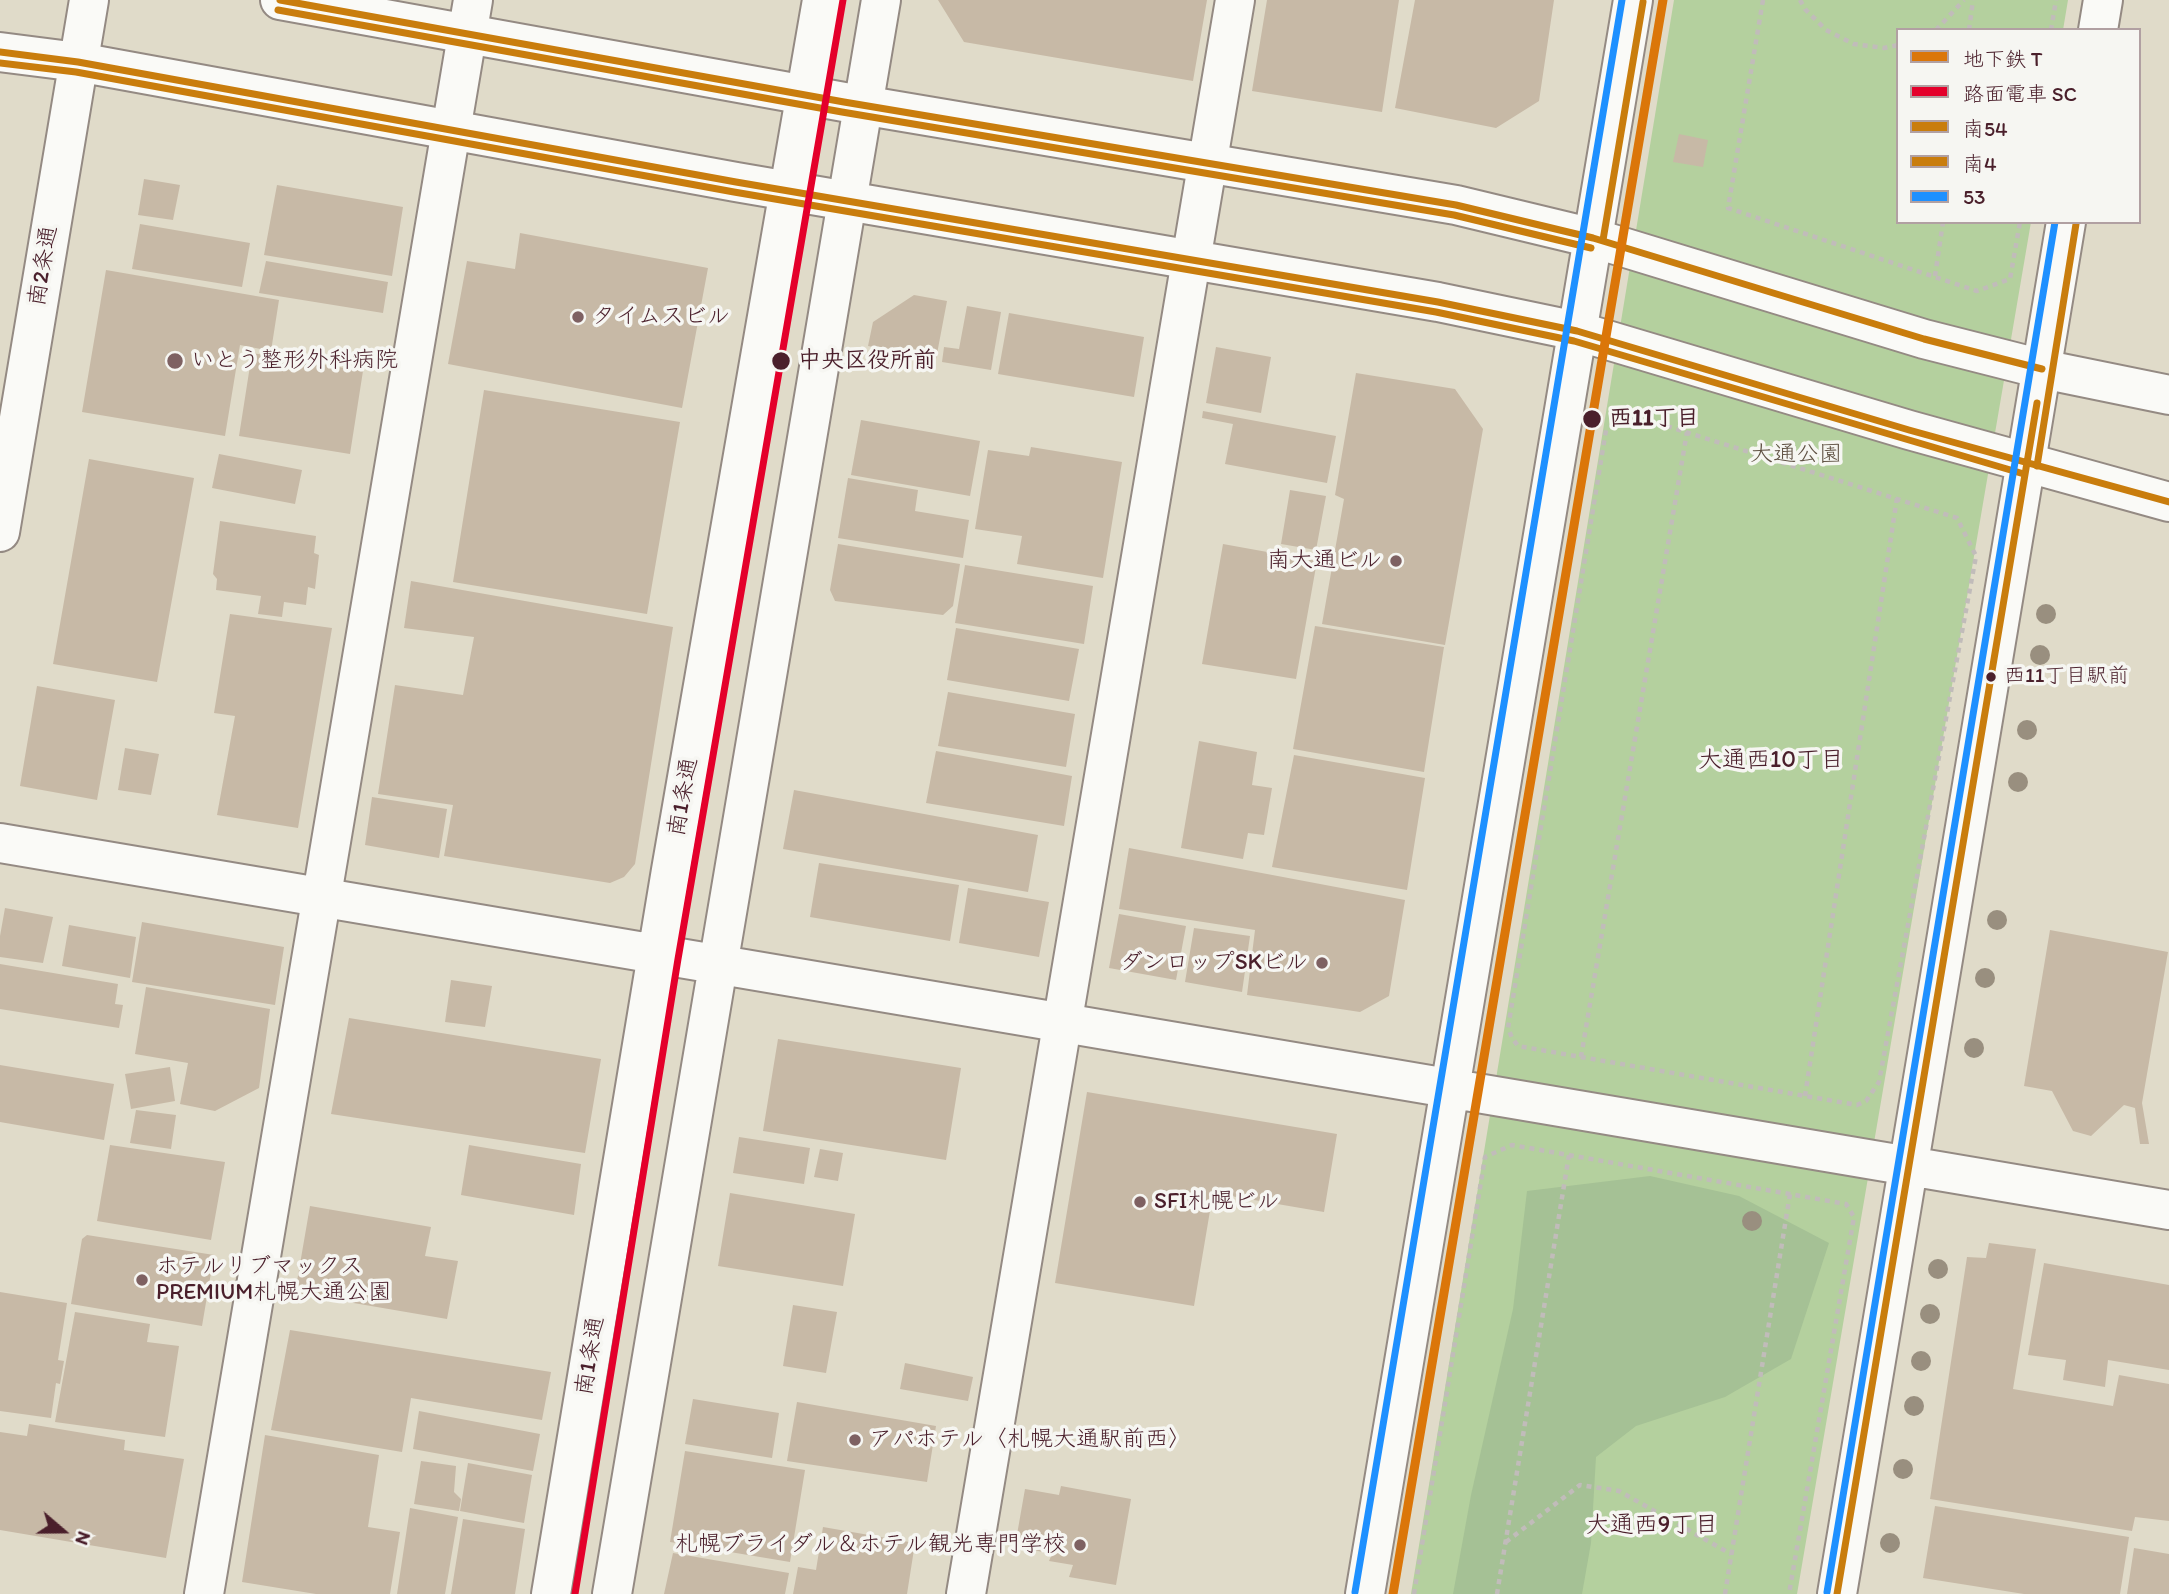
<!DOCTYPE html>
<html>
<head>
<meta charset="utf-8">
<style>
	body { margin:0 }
	#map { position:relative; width:2169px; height:1594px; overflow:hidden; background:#e0dbc9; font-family:Itim,"Klee One",sans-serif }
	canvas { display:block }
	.legend { position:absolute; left:1896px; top:28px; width:245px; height:196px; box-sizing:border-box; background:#f6f6f2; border:2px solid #b1a0a2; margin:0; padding:9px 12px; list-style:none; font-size:21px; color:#4a1f2b }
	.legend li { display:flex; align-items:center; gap:14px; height:35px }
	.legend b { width:35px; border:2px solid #b1a0a2 }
	.north { position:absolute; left:28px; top:1496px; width:70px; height:70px; -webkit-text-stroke:5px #f6f6f2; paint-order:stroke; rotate:110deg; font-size:19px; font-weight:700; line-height:28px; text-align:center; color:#4a1f2b }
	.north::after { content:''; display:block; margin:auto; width:24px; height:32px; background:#4a1f2b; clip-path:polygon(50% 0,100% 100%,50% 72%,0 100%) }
</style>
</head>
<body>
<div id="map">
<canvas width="2169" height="1594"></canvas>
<ul class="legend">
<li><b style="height:9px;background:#db7609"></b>地下鉄 T</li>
<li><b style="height:9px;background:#e4002b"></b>路面電車 SC</li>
<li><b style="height:9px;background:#c97d0d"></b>南54</li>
<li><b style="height:9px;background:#c97d0d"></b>南4</li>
<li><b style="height:9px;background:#1e90ff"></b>53</li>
</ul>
<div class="north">N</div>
</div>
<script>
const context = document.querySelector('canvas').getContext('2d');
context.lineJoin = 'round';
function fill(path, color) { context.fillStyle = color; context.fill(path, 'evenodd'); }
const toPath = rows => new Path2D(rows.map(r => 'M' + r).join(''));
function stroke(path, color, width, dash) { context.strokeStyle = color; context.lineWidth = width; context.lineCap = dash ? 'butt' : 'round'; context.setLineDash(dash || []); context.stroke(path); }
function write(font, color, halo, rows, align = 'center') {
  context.font = font + ' Itim,"Klee One",sans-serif'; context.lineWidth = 7; context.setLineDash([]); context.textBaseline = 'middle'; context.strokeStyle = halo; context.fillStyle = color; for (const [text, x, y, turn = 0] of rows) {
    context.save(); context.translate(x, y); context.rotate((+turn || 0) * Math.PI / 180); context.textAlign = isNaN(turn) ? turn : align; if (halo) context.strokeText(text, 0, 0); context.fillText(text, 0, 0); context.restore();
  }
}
const green = toPath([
	[1674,0,2068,0,2063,30,1898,30,1898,222,2031,222,1797,1594,1411,1594]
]);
const forest = toPath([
	[1650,1176,1739,1196,1829,1243,1791,1359,1725,1397,1636,1426,1596,1457,1591,1543,1582,1594,1453,1594,1471,1495,1513,1309,1527,1191]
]);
const building = toPath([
	[938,0,1207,0,1193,81,964,42],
	[1267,0,1399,0,1382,112,1252,91],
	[1415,0,1554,0,1539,101,1496,128,1395,108],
	[1679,134,1708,140,1703,167,1673,162],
	[144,179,180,185,173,220,138,215],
	[277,185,403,207,392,276,264,255],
	[140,224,250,243,242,287,132,269],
	[520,233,708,268,682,408,448,364,467,261,515,269],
	[266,261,388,282,383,313,259,293],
	[106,270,279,300,271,351,240,345,225,436,82,412],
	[914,295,947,301,936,359,868,346,873,322],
	[967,306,1001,312,991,370,942,362,944,347,959,349],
	[1009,313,1144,337,1134,397,998,374],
	[1216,347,1271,357,1261,413,1206,403],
	[252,353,363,371,350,454,239,436],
	[1356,373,1455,389,1483,429,1445,645,1322,624,1344,499,1335,495],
	[484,390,680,422,647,614,453,582],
	[1203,411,1336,436,1327,483,1225,464,1233,424,1202,418],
	[861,420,980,441,970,496,851,475],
	[1031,447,1122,462,1103,578,1017,564,1022,536,975,529,988,450,1029,456],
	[219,454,302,470,295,504,212,488],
	[89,459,194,478,157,682,53,664],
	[848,478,918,490,915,511,969,520,963,558,838,538],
	[1290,490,1326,496,1316,550,1281,544],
	[220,521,316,536,314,553,319,555,315,589,308,587,306,605,284,602,282,617,258,614,261,596,216,590,217,579,213,574],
	[838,544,960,564,953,606,943,615,835,601,830,590],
	[1223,544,1317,561,1296,679,1202,664],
	[965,565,1093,586,1084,644,955,623],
	[411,581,673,627,635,864,624,877,610,883,444,856,453,805,378,794,395,685,463,695,474,637,404,628],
	[230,614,332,628,298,828,217,815,235,716,214,713],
	[1315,626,1444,647,1424,772,1293,749],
	[956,628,1079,649,1069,701,947,680],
	[37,686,115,700,97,800,20,786],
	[948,692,1075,714,1066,767,938,746],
	[1199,741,1257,752,1252,785,1272,788,1264,835,1248,833,1243,859,1181,848],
	[125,748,159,754,151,795,118,790],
	[936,751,1072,776,1064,826,926,803],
	[1294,755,1425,778,1407,890,1272,867],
	[794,790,1038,835,1028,892,783,849],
	[372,797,447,809,439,858,365,845],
	[1129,848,1405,900,1389,996,1360,1012,1247,995,1255,930,1119,909],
	[819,863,959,885,950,941,810,917],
	[968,888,1049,902,1039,957,959,943],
	[5,908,53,917,43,963,0,957,0,936],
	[1119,914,1186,926,1176,980,1109,968],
	[142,922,284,947,275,1005,132,982],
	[69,925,136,937,130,978,62,966],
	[1194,928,1250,936,1242,992,1185,982],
	[2050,930,2168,952,2142,1103,2149,1144,2140,1144,2135,1108,2124,1105,2091,1136,2073,1131,2052,1091,2024,1086],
	[0,964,118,984,115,1004,123,1005,119,1028,0,1009],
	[451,980,492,986,485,1027,445,1022],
	[146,987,270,1009,259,1088,215,1111,180,1104,188,1063,135,1054],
	[349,1018,601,1059,585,1153,331,1114],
	[778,1039,961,1068,946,1160,763,1131],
	[0,1065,114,1084,104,1140,0,1122],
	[170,1067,175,1101,131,1109,125,1074],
	[1087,1092,1337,1134,1324,1212,1213,1193,1194,1306,1055,1283],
	[136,1110,176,1115,171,1149,130,1143],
	[739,1137,810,1148,804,1184,733,1173],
	[110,1145,225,1162,211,1240,97,1221],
	[469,1145,581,1164,574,1215,461,1195],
	[820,1149,843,1153,838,1181,814,1177],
	[730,1193,855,1214,843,1286,718,1266],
	[310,1206,431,1227,425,1256,458,1261,447,1319,295,1293],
	[87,1235,214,1255,202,1326,71,1304,82,1239],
	[1989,1243,2036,1249,2013,1389,2113,1406,2119,1375,2169,1384,2169,1521,2135,1517,2132,1531,1930,1499,1967,1257,1986,1258],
	[2044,1263,2169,1285,2169,1370,2108,1360,2105,1387,2063,1380,2066,1360,2028,1355],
	[0,1292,67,1303,58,1360,64,1361,60,1384,56,1383,51,1418,0,1411],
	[793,1305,837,1312,826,1373,783,1366],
	[75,1312,150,1324,147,1342,179,1346,165,1437,55,1422],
	[290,1330,551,1372,542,1420,411,1398,402,1452,271,1430],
	[905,1363,973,1377,968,1401,900,1389],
	[693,1399,779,1413,772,1458,685,1444],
	[797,1402,936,1426,927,1482,787,1461],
	[419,1411,540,1434,533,1471,413,1449],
	[29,1424,125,1440,124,1450,184,1459,166,1558,0,1530,0,1432,27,1436],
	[265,1435,379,1455,368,1527,400,1532,390,1594,316,1594,242,1582],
	[685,1451,805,1470,790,1562,670,1542],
	[421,1461,456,1466,454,1492,461,1499,459,1511,414,1504],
	[468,1463,532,1475,524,1523,460,1511],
	[1061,1486,1131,1499,1116,1585,1069,1577,1073,1565,1049,1561,1052,1554,1015,1546,1025,1489,1059,1495],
	[1935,1506,2129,1537,2120,1594,2024,1594,1923,1578],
	[410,1508,458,1517,445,1594,397,1594],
	[463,1519,525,1529,515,1594,451,1594],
	[823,1527,915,1543,907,1594,793,1594,798,1567,816,1570],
	[2134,1548,2169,1554,2169,1594,2127,1594],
	[673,1553,789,1573,785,1594,664,1594]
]);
const path = toPath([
	[1763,0,1728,208,1977,291,2010,279,2020,222],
	[1800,0,1805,9,1826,30,1854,44,1884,48,1898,45],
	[1936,30,1964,0],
	[1969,30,1973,0],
	[2051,30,2056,0],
	[1935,276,1943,222],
	[1628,417,1651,421,1957,518,1976,556,1879,1082,1866,1101,1857,1105,1518,1046,1512,1038,1508,1028,1606,430,1628,417],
	[1581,1057,1687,432],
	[1805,1096,1897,498],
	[1506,1542,1580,1485,1619,1491,1731,1554],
	[1414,1594,1485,1157,1512,1145,1846,1204,1854,1217,1789,1594],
	[1497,1594,1569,1155],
	[1725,1594,1790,1194]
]);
const minor = toPath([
	[204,1594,473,0],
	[966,1594,1235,0]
]);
const tertiary = toPath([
	[2098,30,2103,0],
	[0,532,89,0],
	[0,843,2169,1210],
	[551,1594,671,870,822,0],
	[612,1594,881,0],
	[1365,1594,1633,0],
	[1837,1594,2066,222]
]);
const trunk = toPath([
	[280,0,844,102,1456,205,1593,238,1924,339,2042,369,2169,395],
	[0,52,78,62,736,182,1438,302,1577,331,1909,430,2169,502]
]);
const bus1 = toPath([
	[280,0,844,102,1456,205,1593,238,1924,339,2042,369],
	[0,52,78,62,736,182,1438,302,1577,331,1909,430,2169,502],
	[1837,1594,2037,403]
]);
const bus2 = toPath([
	[278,10,842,112,1454,215,1591,248],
	[0,63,76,72,734,192,1436,312,1574,341,2024,474],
	[1603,240,1643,2],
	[2037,466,2076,224]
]);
const bus3 = toPath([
	[1355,1592,1622,0],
	[1827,1592,2055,222]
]);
const tram1 = toPath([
	[575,1594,678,959,843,0]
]);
const metro1 = toPath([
	[1393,1594,1663,0]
]);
const trees = [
	[2046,614],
	[2040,655],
	[2027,730],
	[2018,782],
	[1997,920],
	[1985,978],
	[1974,1048],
	[1752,1221],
	[1938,1269],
	[1930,1314],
	[1921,1361],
	[1914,1406],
	[1903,1469],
	[1890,1543]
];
const markers = [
	[578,317,7,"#7e6162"],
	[175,361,9,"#7e6162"],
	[781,361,10,"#4a1f2b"],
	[1592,419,10,"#4a1f2b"],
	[1396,561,7,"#7e6162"],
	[1991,677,6,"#4a1f2b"],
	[1322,963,7,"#7e6162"],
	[1140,1202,7,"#7e6162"],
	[142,1280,7,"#7e6162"],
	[855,1440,7,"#7e6162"],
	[1080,1545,7,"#7e6162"]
];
const busNames = [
	["西11丁目駅前",2004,677]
];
const streetNames = [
	["南2条通",44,266,-81],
	["南1条通",684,797,-80],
	["南1条通",591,1356,-81]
];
const poiNames = [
	["タイムスビル",592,317],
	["いとう整形外科病院",191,361],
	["南大通ビル",1382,561,"right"],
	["ダンロップSKビル",1308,963,"right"],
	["SFI札幌ビル",1154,1202],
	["ホテルリブマックス",156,1267],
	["PREMIUM札幌大通公園",156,1293],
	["アパホテル〈札幌大通駅前西〉",869,1440],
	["札幌ブライダル＆ホテル観光専門学校",1066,1545,"right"]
];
const stopNames = [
	["中央区役所前",798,361],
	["西11丁目",1609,419]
];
const parkNames = [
	["大通公園",1796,455]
];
const neighbourhoodNames = [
	["大通西10丁目",1771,761],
	["大通西9丁目",1652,1526]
];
fill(green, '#b4d09e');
fill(forest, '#a5c195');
fill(building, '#c7b9a6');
stroke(minor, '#948a83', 42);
stroke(tertiary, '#948a83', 42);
stroke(trunk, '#948a83', 42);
stroke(path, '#c1bcba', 4.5, [5, 5]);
stroke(minor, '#fafaf7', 38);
stroke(tertiary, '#fafaf7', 38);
stroke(trunk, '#fafaf7', 38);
stroke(bus1, '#c97d0d', 7);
stroke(bus2, '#c97d0d', 7);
stroke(bus3, '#1e90ff', 7);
stroke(tram1, '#e4002b', 7);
stroke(metro1, '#db7609', 9);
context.fillStyle = '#998f7f';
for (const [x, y] of trees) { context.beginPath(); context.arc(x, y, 10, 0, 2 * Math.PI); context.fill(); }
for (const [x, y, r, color] of markers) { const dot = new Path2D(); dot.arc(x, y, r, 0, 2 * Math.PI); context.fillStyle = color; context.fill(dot); stroke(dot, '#f6f6f2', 2.5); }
write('21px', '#4a1f2b', '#f6f6f2', busNames, 'left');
write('23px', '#4a1f2b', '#f6f6f2', streetNames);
write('23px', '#4a1f2b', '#f6f6f2', poiNames, 'left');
write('bold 23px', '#4a1f2b', '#f6f6f2', stopNames, 'left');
write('23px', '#5f5143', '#f6f6f2', parkNames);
write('24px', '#4a1f2b', '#f6f6f2', neighbourhoodNames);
</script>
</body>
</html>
